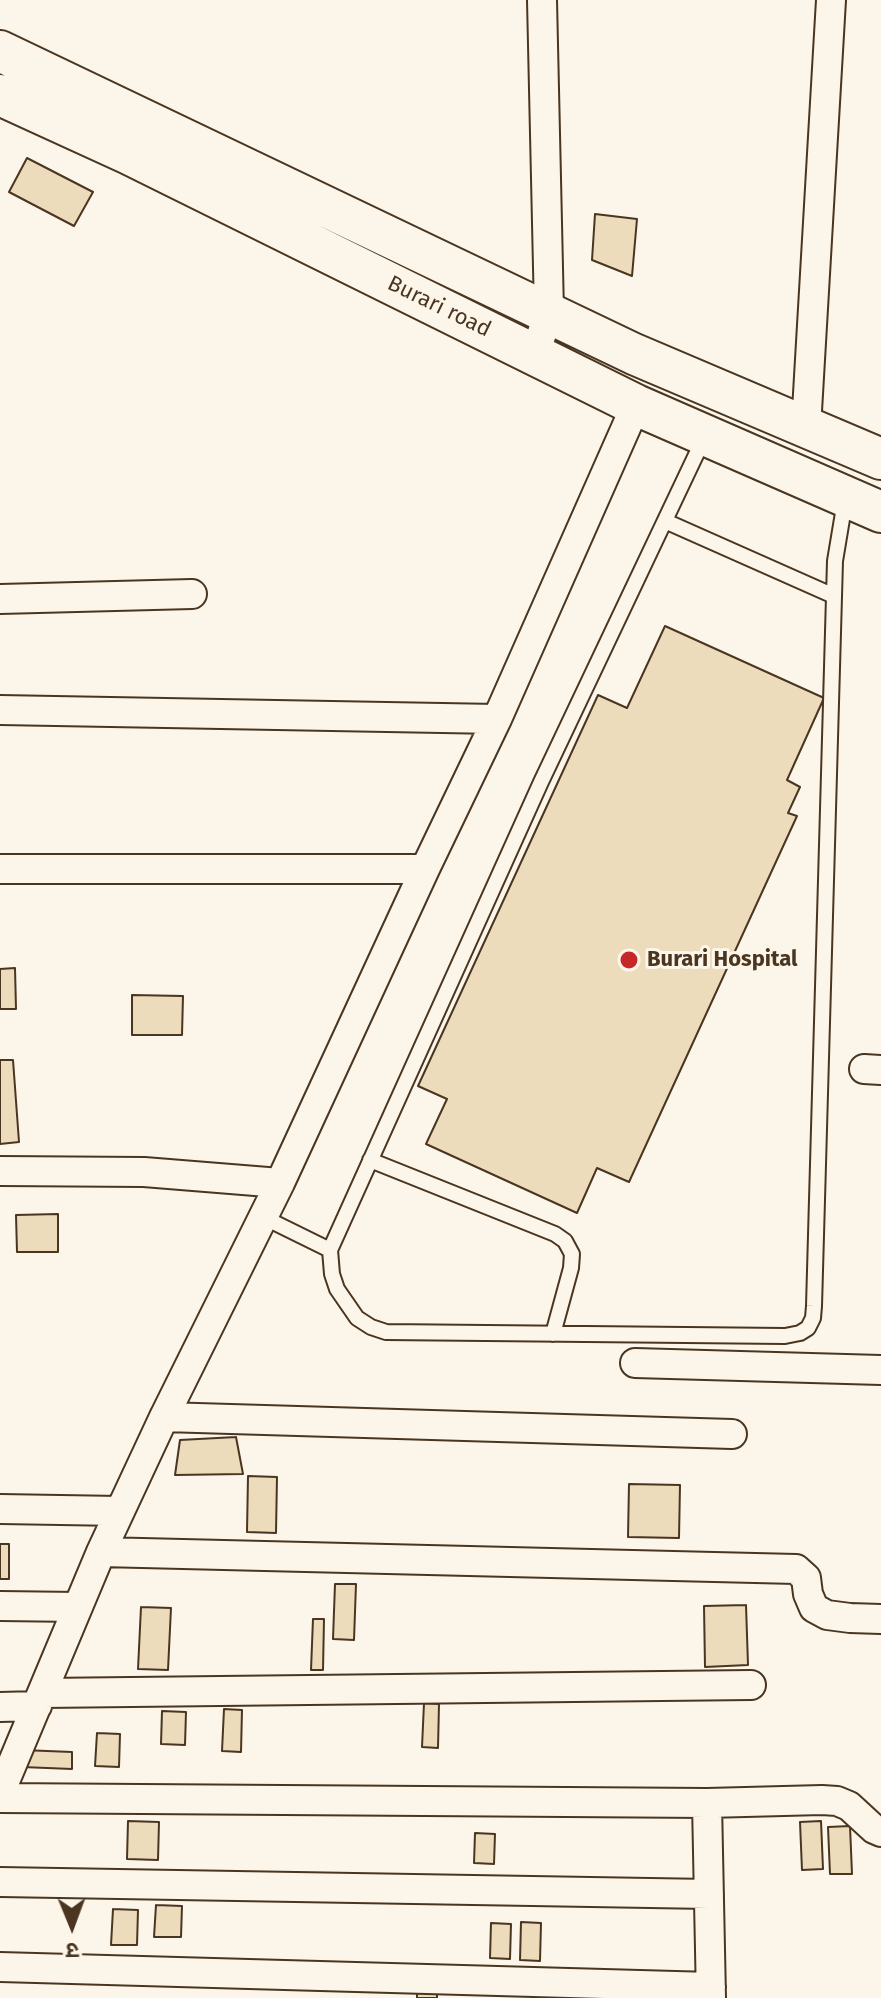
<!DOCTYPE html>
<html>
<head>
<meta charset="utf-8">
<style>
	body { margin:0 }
	#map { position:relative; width:881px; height:1998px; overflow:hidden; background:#fbf6e9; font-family:"Fira Sans","Noto Sans Devanagari",sans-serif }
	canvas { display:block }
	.north { position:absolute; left:32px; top:1886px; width:80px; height:80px; -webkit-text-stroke:6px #fbf6e9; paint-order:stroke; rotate:179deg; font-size:22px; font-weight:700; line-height:32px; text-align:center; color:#4a3520 }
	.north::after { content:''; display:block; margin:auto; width:28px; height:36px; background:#4a3520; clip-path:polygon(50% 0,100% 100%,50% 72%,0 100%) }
</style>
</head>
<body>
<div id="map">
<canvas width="881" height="1998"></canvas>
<div class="north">उ</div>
</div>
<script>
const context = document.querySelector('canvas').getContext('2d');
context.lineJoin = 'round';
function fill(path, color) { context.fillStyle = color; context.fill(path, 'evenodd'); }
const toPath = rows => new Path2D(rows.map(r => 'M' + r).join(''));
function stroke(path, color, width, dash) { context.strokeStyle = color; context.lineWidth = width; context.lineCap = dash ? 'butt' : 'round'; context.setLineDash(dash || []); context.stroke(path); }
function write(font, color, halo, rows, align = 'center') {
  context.font = font + ' "Fira Sans",sans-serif'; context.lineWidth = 6; context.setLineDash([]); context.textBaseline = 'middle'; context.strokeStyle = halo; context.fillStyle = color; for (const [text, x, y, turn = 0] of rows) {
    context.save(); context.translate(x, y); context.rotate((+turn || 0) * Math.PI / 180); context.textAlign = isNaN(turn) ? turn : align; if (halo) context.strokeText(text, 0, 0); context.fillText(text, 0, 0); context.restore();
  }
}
const building = toPath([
	[27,158,93,192,74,226,9,192,27,158],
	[595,214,637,219,632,276,592,260,595,214],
	[665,626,824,698,787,780,800,787,788,813,797,816,629,1182,597,1168,577,1213,426,1144,447,1099,418,1086,598,695,627,708,665,626],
	[15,968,16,1009,0,1009,0,969,15,968],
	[132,995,183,996,182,1035,132,1035,132,995],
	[0,1060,13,1060,19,1142,0,1144,0,1060],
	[58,1214,58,1252,17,1252,16,1215,58,1214],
	[236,1437,243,1474,175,1475,180,1440,236,1437],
	[248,1476,277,1477,276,1533,247,1532,248,1476],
	[629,1484,680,1485,679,1538,628,1537,629,1484],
	[0,1544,9,1544,9,1579,0,1579,0,1544],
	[335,1584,356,1584,354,1640,333,1639,335,1584],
	[746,1605,748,1665,705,1667,704,1606,746,1605],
	[141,1607,171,1608,168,1670,138,1669,141,1607],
	[313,1619,324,1619,323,1670,311,1670,313,1619],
	[424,1703,439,1704,438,1748,422,1747,424,1703],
	[224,1709,242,1710,241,1752,222,1751,224,1709],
	[162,1711,186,1712,185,1745,161,1744,162,1711],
	[97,1733,120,1734,119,1767,95,1766,97,1733],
	[22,1750,72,1752,72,1769,22,1767,22,1750],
	[128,1821,159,1822,158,1860,127,1859,128,1821],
	[821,1821,823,1869,802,1870,800,1822,821,1821],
	[850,1826,852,1874,830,1874,828,1827,850,1826],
	[475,1833,495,1834,494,1864,474,1863,475,1833],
	[156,1905,182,1906,181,1937,154,1937,156,1905],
	[113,1909,138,1910,137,1945,111,1945,113,1909],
	[521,1922,541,1923,540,1961,520,1960,521,1922],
	[491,1923,511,1924,510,1959,490,1958,491,1923],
	[417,1988,437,1989,437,1998,417,1998,417,1988]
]);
const service = toPath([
	[704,438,541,782,330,1250,332,1274,337,1289,357,1318,371,1327,386,1332,785,1336,800,1333,808,1328,813,1318,814,1306,835,561,845,501],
	[665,521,834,596],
	[370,1160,555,1234,565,1241,572,1254,571,1268,553,1334],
	[263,1217,330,1250]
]);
const minor = toPath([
	[535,354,549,312,542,0],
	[806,428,831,0],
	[0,599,192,594],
	[0,710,497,719],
	[0,869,425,869],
	[864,1069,881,1070],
	[0,1171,144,1172,280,1183],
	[635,1363,881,1370],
	[164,1417,732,1434],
	[0,1509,120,1511],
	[101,1552,796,1569,806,1578,808,1594,814,1608,827,1615,850,1618,881,1619],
	[0,1606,78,1607],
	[43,1693,751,1685],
	[0,1707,37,1706],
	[0,1793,101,1552,164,1417,280,1183,425,869,497,719,636,405],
	[0,1798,707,1803,822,1800,837,1801,849,1806,874,1829,881,1832],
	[707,1803,711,1998],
	[0,1882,709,1894],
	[0,1967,711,1987]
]);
const secondary = toPath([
	[0,51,634,354,881,459],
	[0,95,129,154,636,405,881,512]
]);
const markers = [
	[629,960,10,"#c62828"]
];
const streetNames = [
	["Burari road",439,307,26]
];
const poiNames = [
	["Burari Hospital",647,960]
];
fill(building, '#ecdcbc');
stroke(building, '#4a3520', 2);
stroke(service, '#4a3520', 18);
stroke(minor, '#4a3520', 32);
stroke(secondary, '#4a3520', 44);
stroke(service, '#fbf6e9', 14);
stroke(minor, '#fbf6e9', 28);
stroke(secondary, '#fbf6e9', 40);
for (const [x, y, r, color] of markers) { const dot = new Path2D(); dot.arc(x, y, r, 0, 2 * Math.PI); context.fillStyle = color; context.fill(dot); stroke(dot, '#fbf6e9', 3); }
write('22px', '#4a3520', '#fbf6e9', streetNames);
write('bold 22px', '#4a3520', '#fbf6e9', poiNames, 'left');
</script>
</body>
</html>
